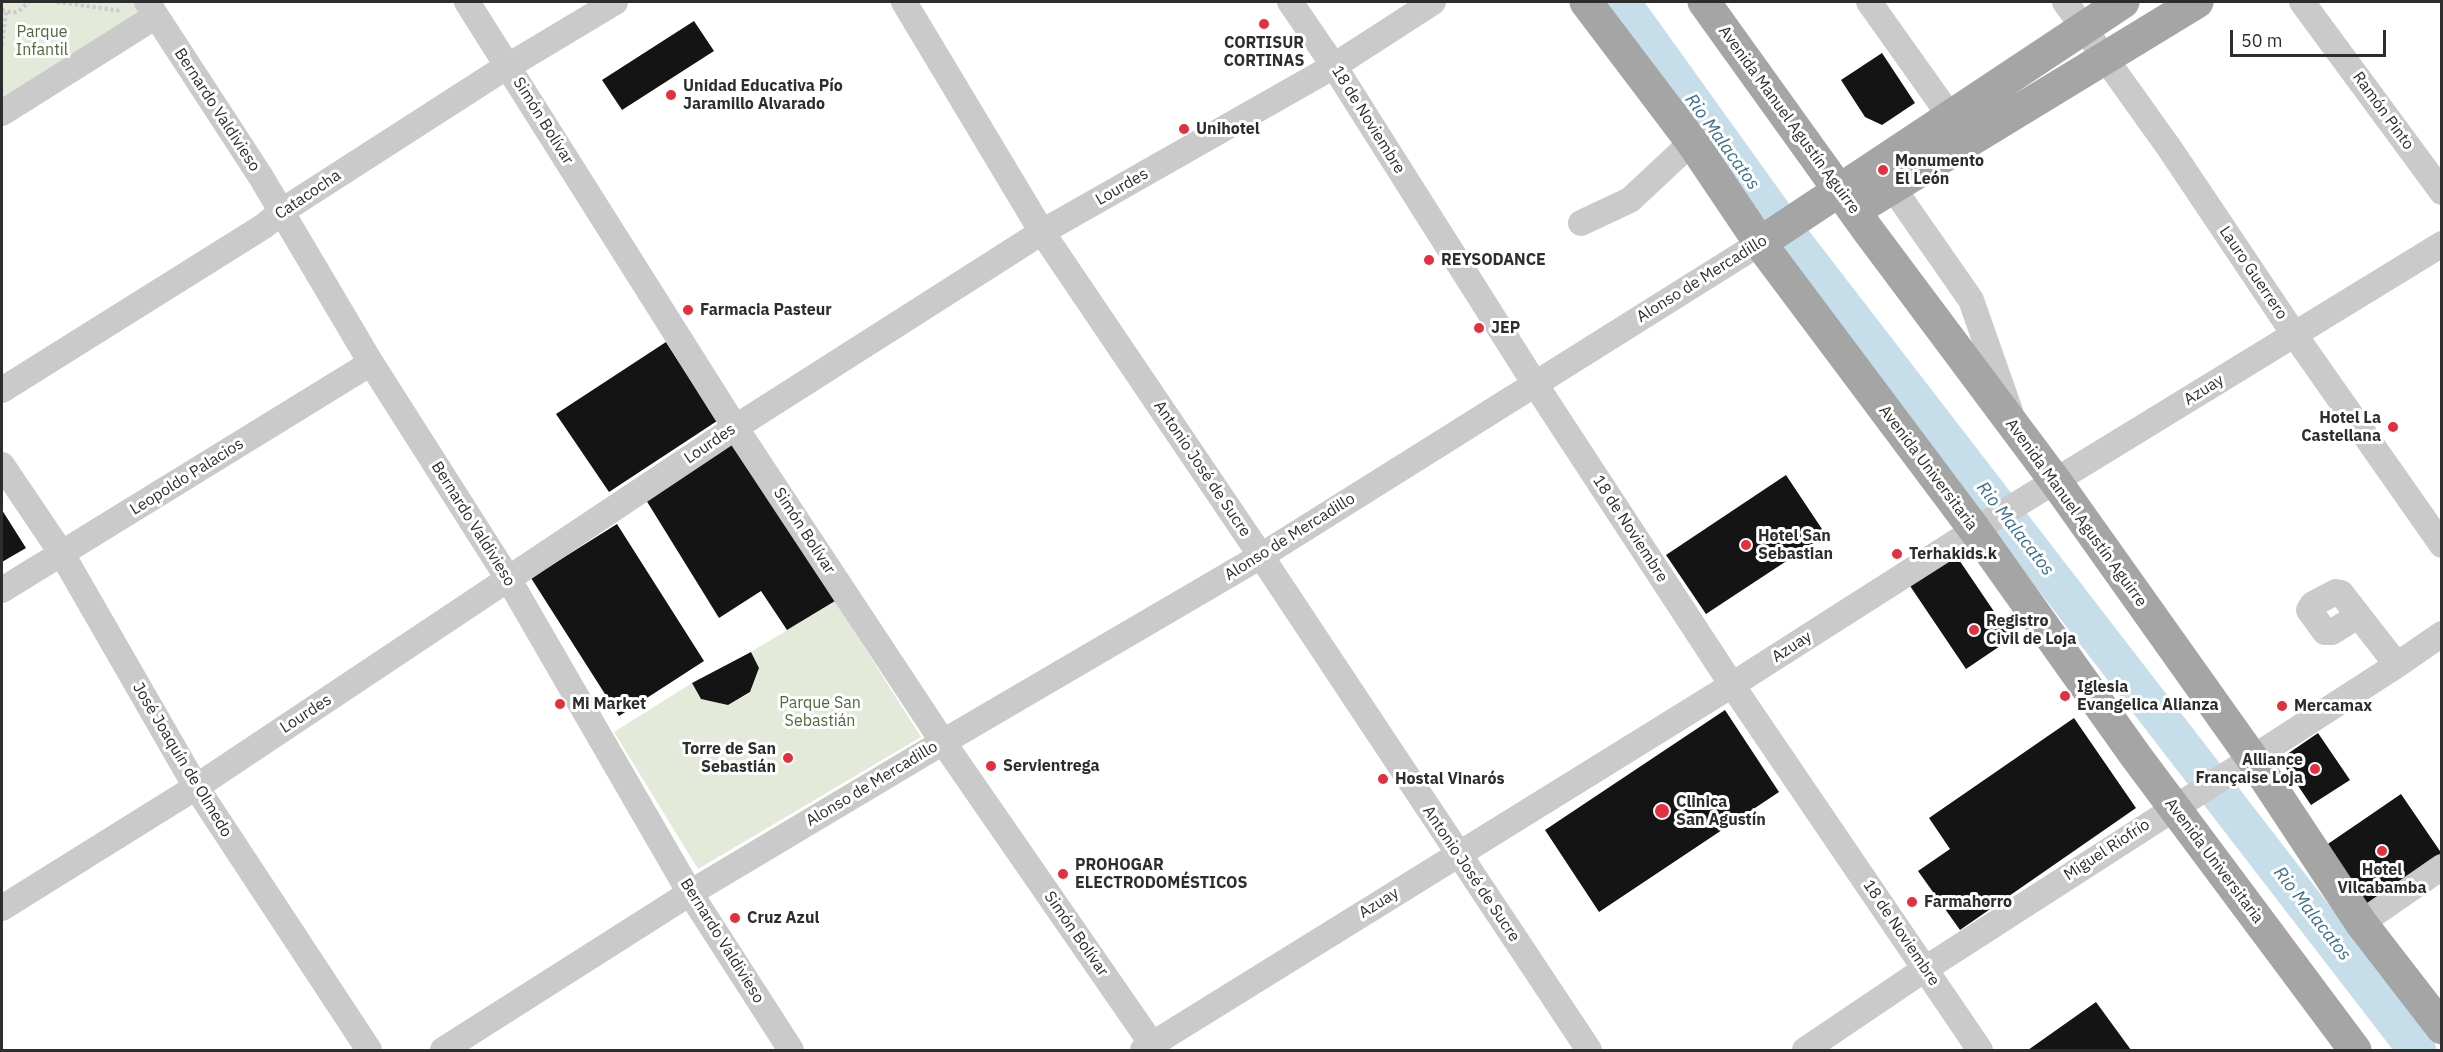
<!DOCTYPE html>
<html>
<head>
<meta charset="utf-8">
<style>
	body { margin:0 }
	#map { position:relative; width:2443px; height:1052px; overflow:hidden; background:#fff; font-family:"IBM Plex Sans",sans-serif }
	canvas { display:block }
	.frame { position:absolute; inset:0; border:3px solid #2d2d2d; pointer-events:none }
	.scale { position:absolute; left:2230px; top:30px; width:156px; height:27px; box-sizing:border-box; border:3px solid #2d2d2d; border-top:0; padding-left:8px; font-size:18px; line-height:21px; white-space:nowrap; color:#2d2d2d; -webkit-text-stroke:4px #fff; paint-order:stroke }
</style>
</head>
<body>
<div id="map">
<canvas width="2443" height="1052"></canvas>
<div class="frame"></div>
<div class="scale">50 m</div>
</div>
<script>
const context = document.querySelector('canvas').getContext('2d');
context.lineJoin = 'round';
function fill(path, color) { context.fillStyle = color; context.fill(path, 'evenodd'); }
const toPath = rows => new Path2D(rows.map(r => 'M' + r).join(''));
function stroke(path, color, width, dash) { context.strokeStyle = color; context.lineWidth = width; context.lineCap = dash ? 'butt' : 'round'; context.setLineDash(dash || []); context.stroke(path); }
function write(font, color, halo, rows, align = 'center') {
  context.font = font + ' "IBM Plex Sans",sans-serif'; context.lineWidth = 6; context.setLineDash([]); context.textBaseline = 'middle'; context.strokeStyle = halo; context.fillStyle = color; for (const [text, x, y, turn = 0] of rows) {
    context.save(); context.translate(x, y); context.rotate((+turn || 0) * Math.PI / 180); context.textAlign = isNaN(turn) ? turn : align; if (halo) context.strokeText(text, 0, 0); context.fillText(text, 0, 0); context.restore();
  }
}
const green = toPath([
	[2,2,147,2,156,16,2,113],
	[835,601,921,737,698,869,614,732,692,683,701,699,728,705,750,693,759,668,751,652]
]);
const river = toPath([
	[1621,2,1789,236,2417,1050]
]);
const building = toPath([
	[694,21,714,51,622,110,602,80],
	[1882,53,1915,103,1882,125,1865,117,1841,80],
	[666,342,717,421,609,492,556,414],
	[733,442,835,601,787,630,761,591,719,618,646,500],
	[1786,475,1826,535,1706,614,1666,555],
	[2,510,26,548,2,562],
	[617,524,704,661,619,716,531,578],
	[1953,551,2012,638,1966,669,1906,580],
	[751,652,759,668,750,692,728,705,701,699,692,683],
	[1725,710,1779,792,1599,912,1545,830],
	[2074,718,2136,808,1960,930,1918,871,1950,849,1929,818],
	[2318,733,2350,780,2311,805,2280,759],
	[2401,794,2442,854,2442,857,2365,911,2322,848],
	[2096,1002,2131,1050,2028,1050]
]);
const path = toPath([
	[57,2,122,11],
	[2,10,13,13,19,11,29,2],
	[2,45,6,12]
]);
const minor = toPath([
	[147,2,261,177,371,363,509,580,690,893,791,1050],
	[467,2,735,427,943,742,1156,1050],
	[904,2,1042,232,1261,556,1589,1050],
	[1290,2,1334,66,1535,384,1732,685,1980,1050],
	[1869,2,1950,116],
	[2065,2,2170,149,2294,334,2442,545],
	[2302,2,2442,192],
	[2,113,156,16],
	[1893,188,1971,300,2010,411],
	[1581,223,1630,200,1692,142],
	[2,390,264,226,282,211,495,74,615,2],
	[2,465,62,554,196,787,369,1050],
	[2,590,371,363],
	[2358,616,2332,632,2325,632,2309,610,2313,604,2336,592,2341,593,2397,665],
	[2,908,196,787,739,425,1042,232,1334,66,1433,2],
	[2361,923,2442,867],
	[443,1050,690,893,943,742,1261,556,1760,243],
	[1143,1050,1732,685,1975,530,2442,244],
	[1805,1050,1925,969,2397,665,2442,634]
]);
const major = toPath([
	[1586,2,1692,142,1760,243,1975,530,2135,755,2355,1050],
	[1704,2,1867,229,2056,482,2252,758,2361,923,2442,1028],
	[1854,211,2197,2],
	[1760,243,2123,2]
]);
const markers = [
	[1264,24,6,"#e32f3e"],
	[671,95,6,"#e32f3e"],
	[1184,129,6,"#e32f3e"],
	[1883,170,6,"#e32f3e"],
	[1429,260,6,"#e32f3e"],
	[688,310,6,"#e32f3e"],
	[1479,328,6,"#e32f3e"],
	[2393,427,6,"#e32f3e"],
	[1746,545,6,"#e32f3e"],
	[1897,554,6,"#e32f3e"],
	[1974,630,6,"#e32f3e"],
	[2065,696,6,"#e32f3e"],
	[560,704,6,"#e32f3e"],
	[2282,706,6,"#e32f3e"],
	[788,758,6,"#e32f3e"],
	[991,766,6,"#e32f3e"],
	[2315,769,6,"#e32f3e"],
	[1383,779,6,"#e32f3e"],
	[1662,811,8,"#e32f3e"],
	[2382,851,6,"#e32f3e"],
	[1063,874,6,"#e32f3e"],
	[1912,902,6,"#e32f3e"],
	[735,918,6,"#e32f3e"]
];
const parkNames = [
	["Parque",42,32],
	["Infantil",42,50],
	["Parque San",820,703],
	["Sebastián",820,721]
];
const poiNames = [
	["CORTISUR",1264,43,"center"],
	["CORTINAS",1264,61,"center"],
	["Unidad Educativa Pío",683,86],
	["Jaramillo Alvarado",683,104],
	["Unihotel",1196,129],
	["Monumento",1895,161],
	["El León",1895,179],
	["REYSODANCE",1441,260],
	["Farmacia Pasteur",700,310],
	["JEP",1491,328],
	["Hotel La",2381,418,"right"],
	["Castellana",2381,436,"right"],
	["Hotel San",1758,536],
	["Sebastian",1758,554],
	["Terhakids.k",1909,554],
	["Registro",1986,621],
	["Civil de Loja",1986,639],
	["Iglesia",2077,687],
	["Evangelica Alianza",2077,705],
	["Mi Market",572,704],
	["Mercamax",2294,706],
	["Torre de San",776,749,"right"],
	["Sebastián",776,767,"right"],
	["Alliance",2303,760,"right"],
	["Française Loja",2303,778,"right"],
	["Servientrega",1003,766],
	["Hostal Vinarós",1395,779],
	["Clinica",1676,802],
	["San Agustín",1676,820],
	["PROHOGAR",1075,865],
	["ELECTRODOMÉSTICOS",1075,883],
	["Hotel",2382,870,"center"],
	["Vilcabamba",2382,888,"center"],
	["Farmahorro",1924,902],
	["Cruz Azul",747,918]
];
const streetNames = [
	["Bernardo Valdivieso",217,110,57],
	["Ramón Pinto",2383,111,54],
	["18 de Noviembre",1368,120,58],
	["Avenida Manuel Agustín Aguirre",1789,120,54],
	["Simón Bolívar",543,121,58],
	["Lourdes",1122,187,-30],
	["Catacocha",308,195,-34],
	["Lauro Guerrero",2253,273,56],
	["Alonso de Mercadillo",1702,279,-32],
	["Azuay",2204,390,-32],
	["Lourdes",710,444,-34],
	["Avenida Universitaria",1928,468,53],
	["Antonio José de Sucre",1202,469,56],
	["Leopoldo Palacios",187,477,-32],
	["Avenida Manuel Agustín Aguirre",2076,513,54],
	["Bernardo Valdivieso",473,524,58],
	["18 de Noviembre",1630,529,57],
	["Simón Bolívar",804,531,57],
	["Alonso de Mercadillo",1290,537,-32],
	["Azuay",1792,647,-33],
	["Lourdes",306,714,-33],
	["José Joaquín de Olmedo",182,760,59],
	["Alonso de Mercadillo",872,784,-31],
	["Miguel Riofrío",2107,850,-33],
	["Avenida Universitaria",2214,861,53],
	["Antonio José de Sucre",1471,874,56],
	["Azuay",1379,903,-32],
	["18 de Noviembre",1901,933,56],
	["Simón Bolívar",1076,934,55],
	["Bernardo Valdivieso",722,941,58]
];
const waterNames = [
	["Rio Malacatos",1722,142,54],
	["Rio Malacatos",2015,529,52],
	["Rio Malacatos",2312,914,52]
];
fill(green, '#e3eada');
stroke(river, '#c6ddea', 38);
fill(building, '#141414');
stroke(path, '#cacaca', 4, [3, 3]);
stroke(minor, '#cacaca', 26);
stroke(major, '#a5a5a5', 33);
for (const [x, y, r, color] of markers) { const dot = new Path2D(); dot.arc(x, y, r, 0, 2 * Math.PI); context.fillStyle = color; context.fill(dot); stroke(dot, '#fff', 2); }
write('16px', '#50683b', '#fff', parkNames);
write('bold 16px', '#2d2d2d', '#fff', poiNames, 'left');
write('16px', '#2d2d2d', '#fff', streetNames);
write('italic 18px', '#3c6f8e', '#fff', waterNames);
</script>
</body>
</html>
